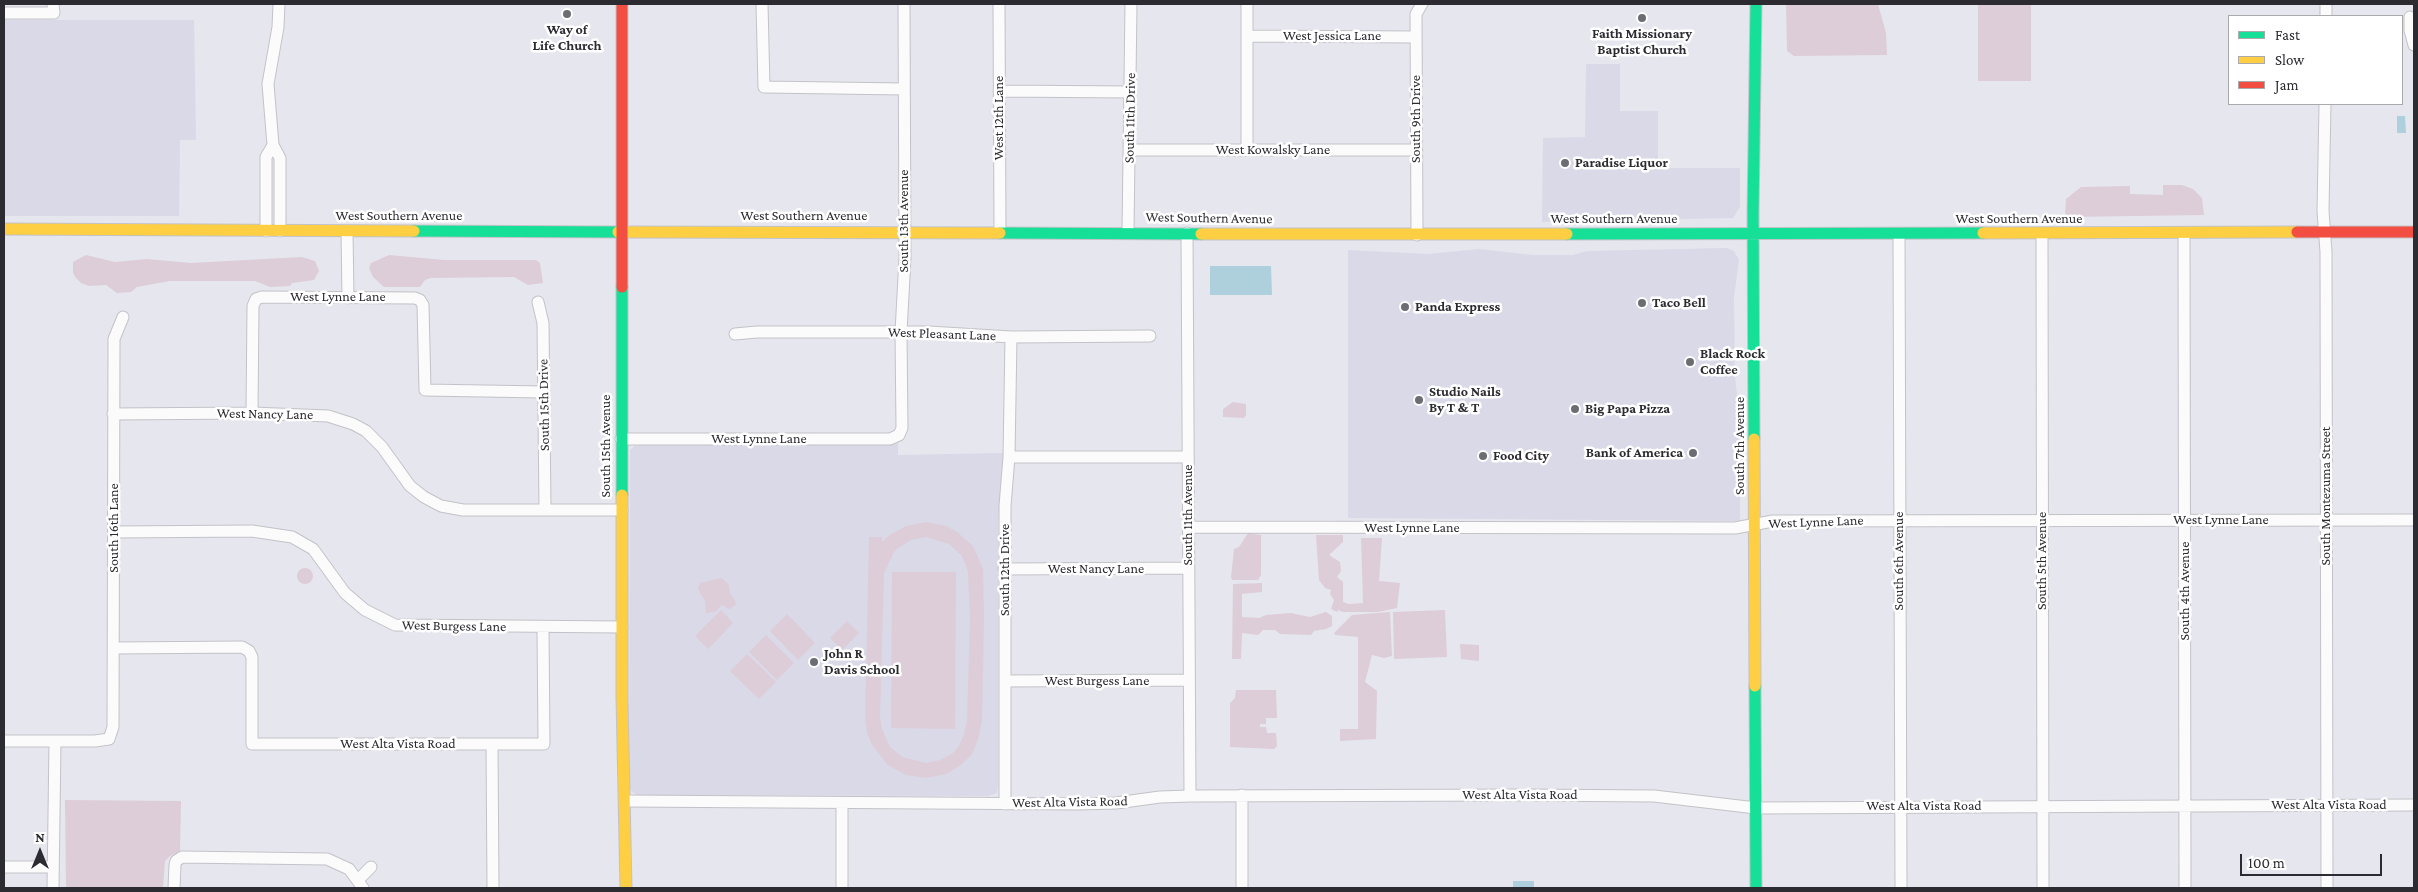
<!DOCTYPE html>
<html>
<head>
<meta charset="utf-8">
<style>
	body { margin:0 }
	#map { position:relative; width:2418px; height:892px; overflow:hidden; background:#e6e6ee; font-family:"Crimson Pro",serif }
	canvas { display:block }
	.frame { position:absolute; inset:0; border:5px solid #2b2b31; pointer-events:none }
	.legend { position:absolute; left:2228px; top:15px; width:175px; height:90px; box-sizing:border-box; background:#fff; border:1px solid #aaaaad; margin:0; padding:6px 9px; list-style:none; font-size:15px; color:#2b2b31 }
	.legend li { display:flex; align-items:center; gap:10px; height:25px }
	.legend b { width:25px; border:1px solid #aaaaad }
	.north { position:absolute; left:15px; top:827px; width:50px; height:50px; -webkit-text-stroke:4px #fff; paint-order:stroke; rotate:0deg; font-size:14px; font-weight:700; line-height:20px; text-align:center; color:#2b2b31 }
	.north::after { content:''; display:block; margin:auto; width:18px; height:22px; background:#2b2b31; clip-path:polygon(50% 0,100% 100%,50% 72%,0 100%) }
	.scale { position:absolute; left:2240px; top:854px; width:142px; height:22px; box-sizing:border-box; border:2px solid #2b2b31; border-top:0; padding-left:6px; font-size:15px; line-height:18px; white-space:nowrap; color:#2b2b31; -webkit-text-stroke:4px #fff; paint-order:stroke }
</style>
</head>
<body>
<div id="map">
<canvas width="2418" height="892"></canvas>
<div class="frame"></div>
<ul class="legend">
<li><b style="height:6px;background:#16e098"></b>Fast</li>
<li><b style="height:6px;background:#ffcf43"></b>Slow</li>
<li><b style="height:6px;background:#f24e42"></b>Jam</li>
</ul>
<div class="north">N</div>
<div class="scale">100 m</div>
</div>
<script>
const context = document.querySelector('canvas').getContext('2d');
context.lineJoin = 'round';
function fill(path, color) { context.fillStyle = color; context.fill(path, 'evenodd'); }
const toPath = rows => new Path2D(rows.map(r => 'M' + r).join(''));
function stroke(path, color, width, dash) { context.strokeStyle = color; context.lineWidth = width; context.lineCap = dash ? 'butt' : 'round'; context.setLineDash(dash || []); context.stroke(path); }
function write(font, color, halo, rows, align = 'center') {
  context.font = font + ' "Crimson Pro",serif'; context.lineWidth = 5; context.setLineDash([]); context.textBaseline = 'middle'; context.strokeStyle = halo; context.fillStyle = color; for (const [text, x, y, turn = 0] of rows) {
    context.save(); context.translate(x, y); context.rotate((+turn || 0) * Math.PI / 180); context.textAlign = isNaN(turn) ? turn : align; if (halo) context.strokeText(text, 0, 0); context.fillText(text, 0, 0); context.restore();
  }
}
const built = toPath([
	[4,20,194,20,196,140,180,140,179,216,4,216],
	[1586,64,1620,64,1620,111,1658,111,1658,168,1740,168,1740,207,1733,218,1542,222,1543,138,1585,137],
	[1727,248,1734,251,1739,260,1734,297,1735,376,1740,424,1740,521,1348,518,1348,250,1428,254,1479,249,1532,255,1573,255,1587,251],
	[688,443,892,445,898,443,898,455,1003,453,998,522,998,783,997,793,988,796,638,795,632,792,629,788,630,450,634,446,642,445]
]);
const green = toPath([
	[1786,4,1878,4,1886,33,1887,55,1794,56,1787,51],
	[1978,4,2031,4,2031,81,1978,81],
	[2163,185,2182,185,2193,189,2202,198,2204,215,2068,217,2065,215,2066,199,2081,187,2130,186,2130,194,2163,195],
	[86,255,115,262,147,259,191,263,302,257,315,261,319,271,314,280,292,283,290,286,270,287,255,281,170,281,137,287,131,292,117,293,106,285,89,286,81,283,76,278,73,273,73,262],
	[389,255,444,260,536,260,540,263,543,283,528,285,514,277,431,278,425,280,420,287,384,287,373,277,369,268,371,263],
	[1233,402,1246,404,1246,415,1244,418,1223,417,1223,409],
	[926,522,946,526,957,532,973,546,983,569,984,618,982,722,978,739,972,754,961,765,946,774,926,778,906,775,888,765,872,745,867,733,865,718,869,537,882,537,882,542,890,535,906,526],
	[926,537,949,544,961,555,965,563,968,572,970,618,967,721,964,734,959,746,953,753,940,760,926,763,902,757,890,747,882,729,880,717,884,573,895,550,911,540],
	[1248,533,1261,535,1261,575,1258,580,1232,580,1231,577,1234,549,1239,547],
	[1316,535,1343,535,1343,542,1329,555,1340,562,1341,571,1337,577,1343,582,1343,602,1349,604,1363,603,1361,538,1382,538,1379,581,1400,583,1397,608,1378,612,1343,612,1338,610,1337,612,1331,609,1334,600,1330,594,1331,590,1325,588,1319,580],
	'297 576a8 8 0 1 1 16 0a8 8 0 1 1-16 0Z',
	[892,572,956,572,955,729,891,728],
	[722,578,729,585,730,594,735,600,736,605,729,609,722,605,715,612,706,613,705,601,698,589,700,583],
	[1262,583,1262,592,1242,594,1242,617,1259,618,1266,615,1291,613,1310,617,1326,612,1332,616,1332,626,1326,629,1314,631,1311,635,1280,634,1275,630,1263,630,1258,635,1242,633,1241,659,1232,659,1233,584],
	[721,610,733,623,708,649,695,636],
	[1445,610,1447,657,1394,659,1393,612],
	[1390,612,1392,656,1384,658,1372,655,1365,682,1377,691,1376,739,1340,741,1340,729,1358,729,1358,637,1335,635,1334,633,1352,615],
	[787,614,815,643,798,660,770,631],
	[847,621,859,633,842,650,830,638],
	[766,635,794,663,777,680,749,652],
	[1460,644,1479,645,1479,661,1461,659],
	[747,654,776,682,759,699,730,671],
	[1236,690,1276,690,1277,718,1266,718,1266,724,1260,724,1260,727,1266,727,1267,733,1276,733,1277,746,1274,749,1230,747,1230,703,1235,698],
	[65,800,181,801,180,851,170,856,165,861,163,888,66,888]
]);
const water = toPath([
	[2397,116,2405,116,2406,133,2397,133],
	[1210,266,1271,266,1272,295,1210,295],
	[1513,881,1534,881,1534,888,1513,888]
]);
const street = toPath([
	[279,4,278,27,268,84,273,145,280,158,280,231],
	[762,4,764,87,904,89],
	[999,4,1000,232],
	[2326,4,2326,16],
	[4,13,54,13,53,4],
	[2410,17,2410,30,2414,45],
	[1248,36,1416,37],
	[999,91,1131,92],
	[2325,104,2323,211,2326,252,2327,888],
	[1130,150,1416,150],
	[1247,150,1247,4],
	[266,231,266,157,273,145],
	[347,231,348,298],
	[1128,232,1131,4],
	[1187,233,1190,796],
	[2184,233,2185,888],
	[1899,234,1901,888],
	[2042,234,2043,888],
	[1417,235,1416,14,1422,4],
	[538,302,543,323,545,509],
	[735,334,757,332,929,332,1011,337,1150,336],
	[252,413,253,306,256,299,262,297,415,298,420,300,423,305,425,390,543,392],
	[113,414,252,413,328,416,353,424,366,431,382,447,410,486,424,497,441,506,463,510,622,510],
	[621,439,890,439,899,435,902,428,901,332,905,258,904,4],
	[1009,457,1187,457],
	[1188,527,1735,528,1773,521,2414,520],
	[114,532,252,531,292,537,313,549,345,593,365,610,395,625,622,627],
	[1004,569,1188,568],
	[115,648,242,647,249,651,252,657,252,744,544,744,543,628],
	[1005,681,1189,680],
	[4,741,95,741,109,739,113,727,114,339,123,317],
	[492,744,493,888],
	[1242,795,1242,888],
	[626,801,1079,804,1116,803,1160,797,1190,796,1523,795,1654,796,1756,808,2414,805],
	[1005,804,1005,506,1009,457,1011,337],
	[4,867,53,867],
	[358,880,371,867],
	[53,888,55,741],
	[174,888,175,865,176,861,182,857,327,859,349,869,363,888],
	[842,888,842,803]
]);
const fast = toPath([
	[414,231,618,232],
	[1000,233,1201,234],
	[1567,234,1983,233],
	[622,287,622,495],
	[1754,439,1753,213,1756,4],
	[1755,686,1756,888]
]);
const slow = toPath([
	[4,229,414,231],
	[618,232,1000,233],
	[1983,233,2297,232],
	[1201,234,1567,234],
	[1754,439,1755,686],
	[622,495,622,697,626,888]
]);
const jam = toPath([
	[622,4,622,287],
	[2297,232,2414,232]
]);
const markers = [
	[567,14,5,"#6c6c73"],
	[1642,18,5,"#6c6c73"],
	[1565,163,5,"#6c6c73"],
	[1642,303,5,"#6c6c73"],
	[1405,307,5,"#6c6c73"],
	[1690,362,5,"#6c6c73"],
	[1419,400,5,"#6c6c73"],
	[1575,409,5,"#6c6c73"],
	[1693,453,5,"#6c6c73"],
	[1483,456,5,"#6c6c73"],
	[814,662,5,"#6c6c73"]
];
const poiNames = [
	["Way of",567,30,"center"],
	["Life Church",567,46,"center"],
	["Faith Missionary",1642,34,"center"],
	["Baptist Church",1642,50,"center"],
	["Paradise Liquor",1575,163],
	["Taco Bell",1652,303],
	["Panda Express",1415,307],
	["Black Rock",1700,354],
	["Coffee",1700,370],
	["Studio Nails",1429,392],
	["By T & T",1429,408],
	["Big Papa Pizza",1585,409],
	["Bank of America",1683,453,"right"],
	["Food City",1493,456],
	["John R",824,654],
	["Davis School",824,670]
];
const streetNames = [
	["West Jessica Lane",1332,36],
	["West 12th Lane",999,118,-90],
	["South 11th Drive",1130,118,-89],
	["South 9th Drive",1416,119,-90],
	["West Kowalsky Lane",1273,150],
	["West Southern Avenue",399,216],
	["West Southern Avenue",804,216],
	["West Southern Avenue",1209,218,1],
	["West Southern Avenue",1614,219],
	["West Southern Avenue",2019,219],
	["South 13th Avenue",904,221,-90],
	["West Lynne Lane",338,297],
	["West Pleasant Lane",942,334,2],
	["South 15th Drive",544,405,-91],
	["West Nancy Lane",265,414,1],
	["West Lynne Lane",759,439],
	["South 15th Avenue",606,446,-90],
	["South 7th Avenue",1740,446,-90],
	["South Montezuma Street",2326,496,-90],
	["South 11th Avenue",1188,515,-90],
	["West Lynne Lane",2221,520],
	["West Lynne Lane",1816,522,-2],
	["South 16th Lane",114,528,-90],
	["West Lynne Lane",1412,528],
	["South 6th Avenue",1899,561,-90],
	["South 5th Avenue",2042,561,-90],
	["West Nancy Lane",1096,569],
	["South 12th Drive",1005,570,-90],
	["South 4th Avenue",2185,591,-90],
	["West Burgess Lane",454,626,1],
	["West Burgess Lane",1097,681],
	["West Alta Vista Road",398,744],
	["West Alta Vista Road",1520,795],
	["West Alta Vista Road",1070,802,-1],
	["West Alta Vista Road",2329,805],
	["West Alta Vista Road",1924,806]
];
fill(built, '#d9d9e8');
fill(green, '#ddcdd8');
fill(water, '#add0dc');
stroke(street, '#c2c2c8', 13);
stroke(fast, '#c2c2c8', 13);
stroke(slow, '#c2c2c8', 13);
stroke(jam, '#c2c2c8', 13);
stroke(street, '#fbfbfc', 11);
stroke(fast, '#16e098', 11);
stroke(slow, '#ffcf43', 11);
stroke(jam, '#f24e42', 11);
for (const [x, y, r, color] of markers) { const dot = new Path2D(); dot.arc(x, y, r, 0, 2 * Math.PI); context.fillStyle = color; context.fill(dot); stroke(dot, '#fff', 2); }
write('bold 14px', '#2b2b31', '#fff', poiNames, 'left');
write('14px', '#2b2b31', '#fff', streetNames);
</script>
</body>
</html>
